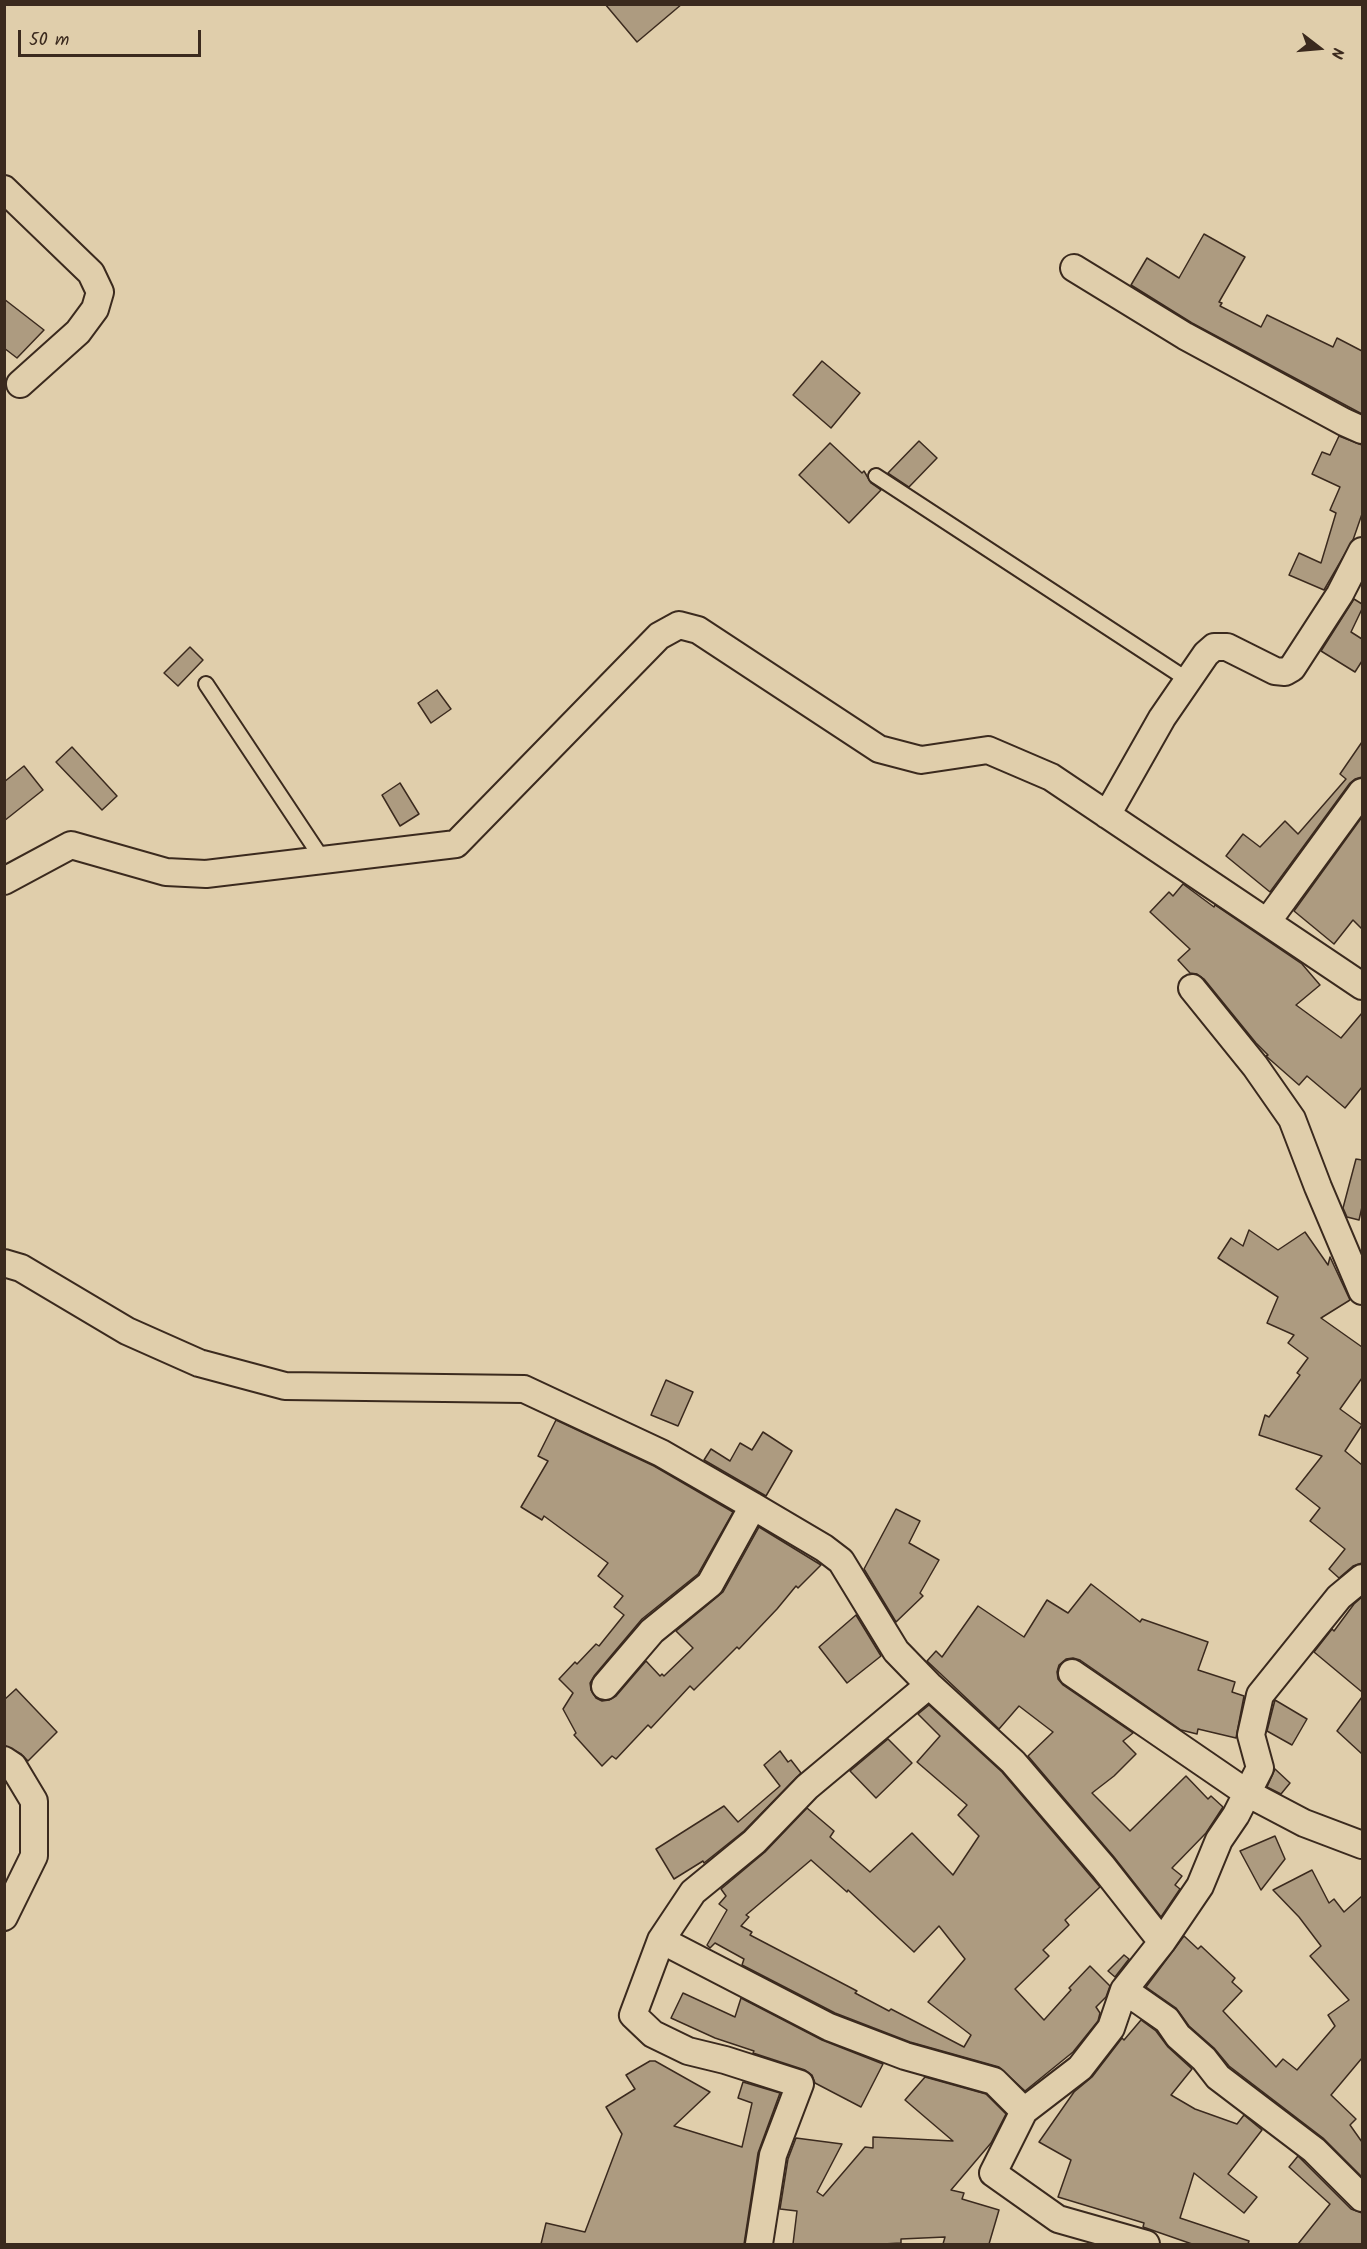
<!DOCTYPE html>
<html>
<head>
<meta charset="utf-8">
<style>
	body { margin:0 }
	#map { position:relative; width:1367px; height:2249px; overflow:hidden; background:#e0ceab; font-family:Kalam,sans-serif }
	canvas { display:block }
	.frame { position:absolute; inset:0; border:6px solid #3b2a1e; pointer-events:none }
	.north { position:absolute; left:1289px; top:18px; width:60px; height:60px; -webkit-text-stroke:4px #e0ceab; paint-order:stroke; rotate:106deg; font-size:16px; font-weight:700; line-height:24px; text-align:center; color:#3b2a1e }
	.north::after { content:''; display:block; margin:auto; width:21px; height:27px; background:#3b2a1e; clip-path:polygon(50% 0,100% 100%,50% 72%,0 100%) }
	.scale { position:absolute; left:18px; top:30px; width:183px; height:27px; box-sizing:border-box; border:3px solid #3b2a1e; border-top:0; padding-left:8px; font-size:18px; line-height:21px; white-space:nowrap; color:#3b2a1e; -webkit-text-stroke:4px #e0ceab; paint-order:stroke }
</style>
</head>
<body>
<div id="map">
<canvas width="1367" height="2249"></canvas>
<div class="frame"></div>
<div class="north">N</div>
<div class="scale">50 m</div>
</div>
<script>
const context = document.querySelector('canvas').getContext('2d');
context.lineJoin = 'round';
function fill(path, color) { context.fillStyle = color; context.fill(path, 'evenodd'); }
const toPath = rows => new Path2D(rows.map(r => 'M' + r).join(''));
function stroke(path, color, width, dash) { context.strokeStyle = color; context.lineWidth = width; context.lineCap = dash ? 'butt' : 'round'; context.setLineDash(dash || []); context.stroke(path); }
const building = toPath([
	[605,4,682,4,637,42,605,4],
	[1204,234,1245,257,1219,302,1222,303,1220,306,1261,327,1267,315,1333,347,1337,338,1362,351,1362,414,1192,323,1131,285,1147,258,1179,278,1204,234],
	[4,299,44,330,17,358,4,348,4,299],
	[822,361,860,393,831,428,793,395,822,361],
	[1339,436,1362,445,1362,514,1353,540,1324,590,1289,575,1299,553,1321,563,1336,513,1330,510,1340,487,1312,474,1322,452,1330,455,1339,436],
	[919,441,937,458,909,487,888,473,919,441],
	[830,443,862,473,864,471,871,483,881,490,849,523,799,475,830,443],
	[1354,599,1362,604,1362,609,1351,632,1362,639,1362,661,1355,672,1321,651,1354,599],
	[190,647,203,660,178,686,164,673,190,647],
	[437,690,451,709,431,723,418,703,437,690],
	[1362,742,1362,777,1355,779,1350,783,1270,892,1226,856,1243,834,1260,847,1285,821,1298,834,1346,779,1340,774,1362,742],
	[72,747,117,796,102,810,56,762,72,747],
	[24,766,43,790,4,821,4,782,24,766],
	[400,783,419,814,400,826,382,795,400,783],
	[1362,817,1362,929,1353,920,1334,944,1294,911,1362,817],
	[1183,884,1214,907,1215,905,1302,964,1320,985,1296,1005,1341,1038,1362,1013,1362,1087,1345,1108,1307,1076,1299,1085,1266,1056,1268,1055,1256,1043,1204,979,1197,974,1190,973,1178,960,1190,949,1150,912,1169,892,1173,896,1183,884],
	[1356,1159,1362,1160,1362,1207,1359,1220,1347,1217,1343,1208,1356,1159],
	[1249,1230,1278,1250,1305,1232,1328,1265,1330,1257,1350,1300,1321,1318,1362,1347,1362,1378,1340,1409,1362,1425,1345,1451,1362,1465,1362,1563,1353,1566,1339,1578,1329,1569,1345,1549,1310,1521,1320,1508,1296,1489,1322,1456,1259,1435,1265,1415,1269,1417,1300,1375,1297,1373,1308,1358,1288,1343,1294,1335,1267,1323,1278,1297,1218,1258,1231,1238,1243,1246,1249,1230],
	[666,1380,693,1392,678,1426,651,1415,666,1380],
	[556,1420,654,1466,733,1512,698,1574,642,1619,594,1676,590,1683,591,1690,596,1698,602,1701,609,1700,616,1696,646,1661,660,1676,662,1674,664,1676,693,1648,676,1631,723,1592,759,1527,821,1565,798,1588,796,1586,777,1609,739,1649,737,1647,694,1690,690,1686,651,1728,648,1725,616,1759,612,1756,602,1766,574,1735,576,1733,563,1709,573,1693,559,1679,575,1662,577,1664,596,1644,599,1646,624,1615,614,1607,623,1596,598,1576,608,1563,544,1516,542,1520,521,1507,548,1461,538,1456,556,1420],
	[763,1432,792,1451,766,1496,704,1460,711,1449,730,1461,740,1443,752,1450,763,1432],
	[896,1509,920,1521,909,1543,939,1560,920,1593,923,1596,896,1622,864,1569,896,1509],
	[1091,1584,1140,1622,1142,1619,1208,1642,1198,1670,1235,1682,1232,1692,1244,1696,1236,1738,1198,1729,1197,1734,1181,1730,1080,1660,1073,1658,1066,1659,1059,1665,1057,1672,1058,1679,1063,1685,1133,1733,1123,1741,1136,1754,1114,1776,1092,1793,1130,1831,1186,1776,1208,1799,1211,1796,1223,1807,1206,1833,1172,1868,1182,1876,1175,1885,1180,1889,1161,1917,1114,1857,1028,1756,1053,1732,1019,1706,999,1729,927,1661,936,1651,942,1657,978,1606,1024,1637,1047,1600,1068,1613,1091,1584],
	[1362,1597,1362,1692,1314,1652,1332,1629,1334,1631,1354,1604,1362,1597],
	[856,1615,881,1656,847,1683,819,1647,856,1615],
	[16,1689,57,1732,28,1761,21,1754,4,1745,4,1700,16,1689],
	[1362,1697,1362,1754,1337,1731,1362,1697],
	[1275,1700,1307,1719,1292,1745,1267,1731,1275,1700],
	[929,1705,1002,1772,1100,1887,1065,1920,1069,1925,1043,1950,1049,1956,1015,1989,1044,2020,1071,1990,1069,1988,1090,1966,1110,1986,1106,1997,1096,2007,1100,2013,1098,2021,1073,2052,1025,2091,999,2067,910,2042,835,2013,742,1965,744,1959,715,1943,710,1948,707,1945,727,1910,719,1904,726,1896,721,1889,765,1852,807,1808,834,1831,830,1837,870,1872,912,1833,953,1875,979,1836,958,1815,967,1805,917,1762,940,1736,918,1714,929,1705],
	[811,1860,847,1892,848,1890,914,1952,939,1926,965,1959,928,2002,971,2035,964,2047,891,2009,889,2011,855,1993,857,1991,750,1935,752,1932,741,1926,749,1917,746,1915,811,1860],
	[888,1739,912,1763,876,1798,850,1771,888,1739],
	[780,1751,788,1762,791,1760,801,1773,744,1831,704,1863,703,1861,674,1879,656,1849,724,1806,738,1822,780,1786,764,1765,780,1751],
	[1275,1769,1290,1783,1281,1794,1267,1787,1275,1769],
	[1275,1836,1285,1859,1261,1890,1240,1851,1275,1836],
	[1312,1870,1329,1903,1334,1899,1344,1912,1362,1896,1362,2058,1331,2095,1356,2119,1350,2125,1362,2142,1362,2177,1323,2138,1229,2066,1214,2048,1189,2026,1176,2008,1146,1987,1184,1936,1198,1949,1201,1946,1235,1978,1232,1982,1242,1991,1223,2011,1276,2067,1283,2059,1297,2070,1335,2026,1328,2015,1349,2000,1310,1956,1321,1946,1299,1917,1273,1890,1312,1870],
	[1124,1955,1129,1959,1115,1977,1108,1971,1124,1955],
	[683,1993,735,2017,741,1998,822,2040,883,2064,861,2107,815,2083,812,2075,805,2070,753,2053,754,2051,715,2038,671,2018,683,1993],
	[1141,2020,1156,2031,1168,2047,1192,2069,1171,2095,1195,2109,1237,2124,1244,2115,1262,2130,1228,2174,1257,2197,1244,2213,1194,2173,1180,2218,1249,2241,1248,2244,1192,2244,1143,2227,1144,2223,1058,2197,1071,2160,1039,2142,1074,2092,1092,2077,1122,2038,1124,2040,1141,2020],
	[650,2061,655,2061,710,2092,674,2126,742,2147,752,2103,738,2098,743,2082,780,2093,758,2153,744,2244,541,2244,546,2223,585,2232,622,2134,606,2107,635,2089,626,2075,650,2061],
	[925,2077,986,2094,1006,2114,991,2143,951,2190,964,2193,962,2199,999,2210,989,2244,943,2244,945,2237,901,2239,901,2243,883,2244,793,2244,797,2211,780,2209,788,2159,796,2138,842,2144,817,2192,823,2196,865,2147,873,2148,873,2137,953,2141,905,2100,925,2077],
	[1298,2156,1351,2209,1362,2213,1362,2244,1298,2244,1330,2204,1289,2167,1298,2156]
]);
const service = toPath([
	[876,476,1188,680],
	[206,684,323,860]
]);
const minor = toPath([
	[4,189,91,273,100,292,95,309,78,332,20,384],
	[1074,268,1185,336,1344,422,1362,430],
	[1107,815,1162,718,1206,654,1214,647,1227,647,1275,671,1285,672,1292,668,1340,594,1362,551],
	[4,881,71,845,166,872,206,874,456,844,659,636,679,625,698,630,879,749,921,760,988,750,1051,777,1362,986],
	[1267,922,1362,792],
	[1192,988,1255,1066,1292,1119,1318,1187,1362,1291],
	[4,1263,21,1268,127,1331,199,1363,285,1386,524,1389,661,1453,753,1506,824,1548,841,1561,896,1651,929,1685,1013,1762,1103,1867,1162,1942],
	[1072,1673,1247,1793,1304,1823,1362,1845],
	[605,1686,652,1631,710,1584,753,1506],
	[4,1760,13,1766,34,1801,34,1856,4,1917],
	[661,1940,829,2027,905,2056,994,2081,1024,2111],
	[1124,1990,1167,2020,1178,2036,1204,2059,1218,2077,1314,2150,1362,2198],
	[759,2244,773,2155,800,2084,725,2060,688,2051,653,2034,633,2015,661,1940,693,1892,754,1842,807,1787,929,1685],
	[1146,2244,1058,2219,993,2173,1024,2111,1080,2068,1111,2028,1124,1990,1162,1942,1200,1886,1219,1840,1236,1815,1260,1768,1251,1735,1260,1695,1339,1597,1362,1578]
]);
fill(building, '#ad9b80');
stroke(building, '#3b2a1e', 1.5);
stroke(service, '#3b2a1e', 18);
stroke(minor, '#3b2a1e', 30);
stroke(service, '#e0ceab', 14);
stroke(minor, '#e0ceab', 26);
</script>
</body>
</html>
